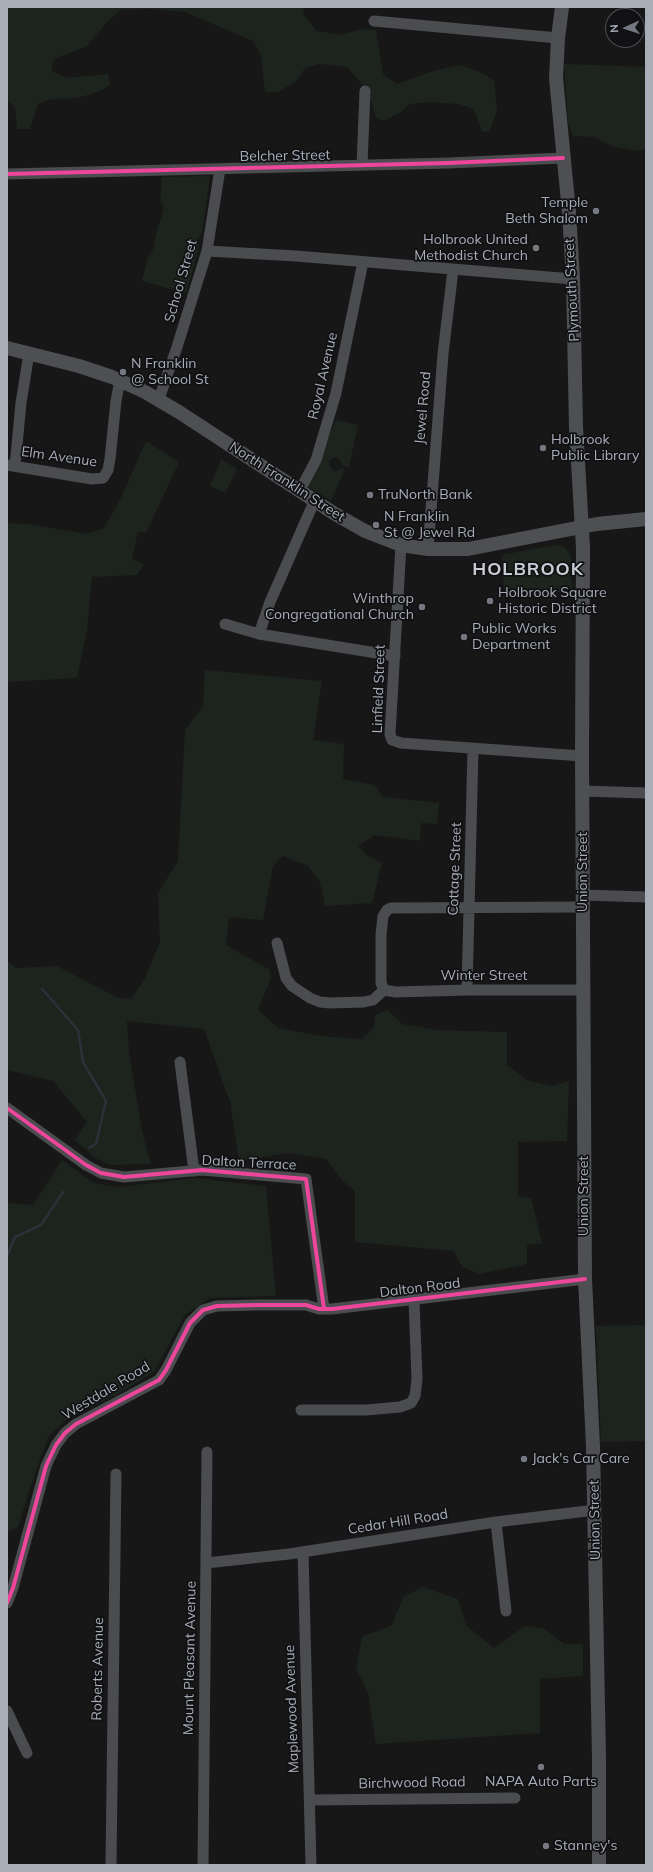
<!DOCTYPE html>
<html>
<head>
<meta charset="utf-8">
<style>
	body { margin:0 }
	#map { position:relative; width:653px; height:1872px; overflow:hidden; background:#171717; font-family:Mulish,sans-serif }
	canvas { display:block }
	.frame { position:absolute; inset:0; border:8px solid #a8adb8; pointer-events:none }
	.north { position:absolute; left:605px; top:8px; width:40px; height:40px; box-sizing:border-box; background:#111113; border:1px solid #4d4f55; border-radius:50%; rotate:267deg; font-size:11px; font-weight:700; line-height:16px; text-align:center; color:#a8adb8 }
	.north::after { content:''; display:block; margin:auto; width:14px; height:18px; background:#757880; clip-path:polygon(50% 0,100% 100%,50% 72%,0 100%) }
</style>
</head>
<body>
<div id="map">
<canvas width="653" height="1872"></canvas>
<div class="frame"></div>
<div class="north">N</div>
</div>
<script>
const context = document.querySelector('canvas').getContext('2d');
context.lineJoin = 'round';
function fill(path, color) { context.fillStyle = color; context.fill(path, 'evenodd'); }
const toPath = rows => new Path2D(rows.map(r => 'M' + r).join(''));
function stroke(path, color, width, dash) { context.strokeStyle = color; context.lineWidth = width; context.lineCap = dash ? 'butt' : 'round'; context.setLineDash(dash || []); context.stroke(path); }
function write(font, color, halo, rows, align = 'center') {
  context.font = font + ' Mulish,sans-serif'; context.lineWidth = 3.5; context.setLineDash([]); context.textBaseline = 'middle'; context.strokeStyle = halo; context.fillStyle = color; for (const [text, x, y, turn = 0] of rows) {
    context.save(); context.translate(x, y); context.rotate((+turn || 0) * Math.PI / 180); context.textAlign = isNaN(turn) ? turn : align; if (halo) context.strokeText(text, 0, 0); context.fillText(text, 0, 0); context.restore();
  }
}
const green = toPath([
	[7,7,303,7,304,15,317,31,341,35,362,29,376,30,383,74,397,84,433,71,460,65,480,72,494,80,497,110,490,131,482,132,474,109,458,104,429,102,410,104,401,112,384,121,376,118,368,91,347,67,319,64,305,68,296,81,278,92,265,92,261,55,253,41,185,12,152,9,121,10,106,23,87,46,53,60,52,71,67,78,108,74,110,85,98,92,77,98,52,99,38,104,30,129,17,129,15,108,7,100],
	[564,64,646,67,646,149,637,151,611,146,595,137,573,136,568,124],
	[209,176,209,184,202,232,198,239,199,245,198,251,186,293,142,281,148,256,153,250,158,225,160,222,163,211,164,205,160,202,162,177],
	[336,420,358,425,349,467,342,465,339,458,334,457,329,461,329,465,333,471,337,471,341,468,345,469,331,501,307,486],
	[146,441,179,462,146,533,138,531,132,559,144,564,137,575,92,577,87,630,77,678,7,682,7,523,28,524,87,534,104,528,119,502],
	[221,459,237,469,225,493,210,486],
	[554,545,563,546,571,555,572,592,504,592,502,555],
	[205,670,322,681,313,740,344,744,343,779,375,785,383,797,439,803,437,824,421,823,420,841,375,835,358,846,368,856,382,863,372,903,325,906,320,882,308,866,283,856,273,866,263,920,229,917,226,945,270,970,271,978,258,1010,278,1028,320,1036,362,1039,374,1027,375,1015,388,1010,402,1024,437,1030,507,1032,507,1064,526,1080,552,1086,569,1081,567,1141,518,1142,518,1196,531,1198,542,1243,527,1245,527,1264,480,1274,462,1267,454,1251,355,1242,355,1191,342,1180,326,1159,288,1153,239,1161,230,1102,204,1029,127,1021,129,1053,142,1131,151,1164,110,1165,95,1158,75,1140,87,1122,53,1081,7,1070,7,961,16,968,57,966,116,997,131,999,144,980,160,942,158,893,178,861,185,730,203,706],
	[62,1160,94,1183,117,1187,196,1178,266,1186,276,1296,210,1298,185,1315,154,1372,118,1394,68,1418,49,1436,34,1476,18,1527,7,1532,7,1203,33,1205],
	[646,1325,646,1441,601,1442,596,1326],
	[423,1587,458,1599,466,1625,494,1648,525,1626,545,1629,564,1644,583,1644,583,1676,540,1679,540,1733,376,1744,368,1693,356,1668,362,1637,392,1625,403,1597]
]);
const stream = toPath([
	[42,989,78,1030,83,1062,106,1101,96,1144,89,1148],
	[7,1256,15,1237,41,1225,63,1192]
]);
const minor = toPath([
	[374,21,558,38],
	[362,165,365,91],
	[7,174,448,163,563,158],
	[207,251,296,256,573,279],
	[159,399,177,347,207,251,220,169],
	[7,465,92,479,103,478,108,470,110,459,116,401,120,380],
	[15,466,21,403,29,353],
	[299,492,316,460,336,393,363,262],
	[401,545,390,734,392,740,401,743,582,756],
	[428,549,443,354,453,270],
	[225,624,259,634,395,656],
	[259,634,270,602,314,502],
	[582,791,646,793],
	[583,895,646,897],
	[277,943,286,978,292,986,310,998,320,1002,330,1003,364,1002,373,1000,384,990],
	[384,990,381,983,381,935,383,916,387,910,391,908,583,907],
	[384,990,396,992,467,990,583,990],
	[467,990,473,749],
	[180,1062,194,1171],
	[7,1108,86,1165,101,1173,124,1177,202,1170,306,1179,324,1309],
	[301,1410,366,1410,400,1407,411,1403,415,1396,417,1379,414,1300],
	[496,1522,506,1611],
	[303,1552,311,1865],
	[206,1563,289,1554,496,1522,595,1510],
	[7,1603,13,1588,46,1466,56,1445,65,1433,76,1424,159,1380,166,1370,190,1323,203,1310,217,1306,257,1305,306,1305,319,1309,332,1309,585,1279],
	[7,1711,27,1753],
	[310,1800,515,1798],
	[111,1865,116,1474],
	[203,1865,207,1452]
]);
const major = toPath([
	[562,7,558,38,556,78,569,212,573,279,576,427,583,548,582,756,585,1279,593,1446,599,1759,599,1865],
	[7,348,79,366,112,377,145,392,179,412,335,514,365,531,401,545,428,549,468,549,597,524,646,519]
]);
const cycleway = toPath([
	[7,174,448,163,563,158],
	[7,1108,86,1165,101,1173,124,1177,202,1170,306,1179,324,1309],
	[7,1603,13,1588,46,1466,56,1445,65,1433,76,1424,159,1380,166,1370,190,1323,203,1310,217,1306,257,1305,306,1305,319,1309,332,1309,585,1279]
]);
const markers = [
	[596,211,4,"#757880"],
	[536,248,4,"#757880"],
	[123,372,4,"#757880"],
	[543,448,4,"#757880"],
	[370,495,4,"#757880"],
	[376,525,4,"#757880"],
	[490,601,4,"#757880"],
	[422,607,4,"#757880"],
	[464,637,4,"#757880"],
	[524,1459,4,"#757880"],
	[541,1767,4,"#757880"],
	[546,1846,4,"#757880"]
];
const streetNames = [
	["Belcher Street",285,156,-1],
	["School Street",181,281,-74],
	["Plymouth Street",572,290,-93],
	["Royal Avenue",323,376,-77],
	["Jewel Road",423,408,-85],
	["Elm Avenue",59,457,8],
	["North Franklin Street",287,482,33],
	["Linfield Street",379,689,-88],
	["Cottage Street",455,869,-88],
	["Union Street",583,872,-90],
	["Winter Street",484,976],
	["Dalton Terrace",249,1163,3],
	["Union Street",584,1196,-90],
	["Dalton Road",420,1288,-7],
	["Westdale Road",106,1391,-31],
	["Union Street",595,1520,-91],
	["Cedar Hill Road",398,1522,-9],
	["Mount Pleasant Avenue",190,1658,-89],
	["Roberts Avenue",98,1669,-89],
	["Maplewood Avenue",292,1709,-92],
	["Birchwood Road",412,1783,-1]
];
const poiNames = [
	["Temple",588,203,"right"],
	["Beth Shalom",588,219,"right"],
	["Holbrook United",528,240,"right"],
	["Methodist Church",528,256,"right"],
	["N Franklin",131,364],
	["@ School St",131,380],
	["Holbrook",551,440],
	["Public Library",551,456],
	["TruNorth Bank",378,495],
	["N Franklin",384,517],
	["St @ Jewel Rd",384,533],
	["Holbrook Square",498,593],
	["Historic District",498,609],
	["Winthrop",414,599,"right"],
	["Congregational Church",414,615,"right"],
	["Public Works",472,629],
	["Department",472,645],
	["Jack's Car Care",532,1459],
	["NAPA Auto Parts",541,1782,"center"],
	["Stanney's",554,1846]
];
const districtNames = [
	["HOLBROOK",528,570]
];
fill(green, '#1d241e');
stroke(stream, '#2a3239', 2.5);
stroke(minor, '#4b4c50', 11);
stroke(major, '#4d4f52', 14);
stroke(cycleway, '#ed469a', 4);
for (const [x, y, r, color] of markers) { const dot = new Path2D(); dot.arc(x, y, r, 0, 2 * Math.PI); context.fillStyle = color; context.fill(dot); stroke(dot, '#111113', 1.5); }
write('14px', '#a8adb8', '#111113', streetNames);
write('14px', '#a8adb8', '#111113', poiNames, 'left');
context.letterSpacing = '1px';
write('bold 18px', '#c9ccd4', '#111113', districtNames);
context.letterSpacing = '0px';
</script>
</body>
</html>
